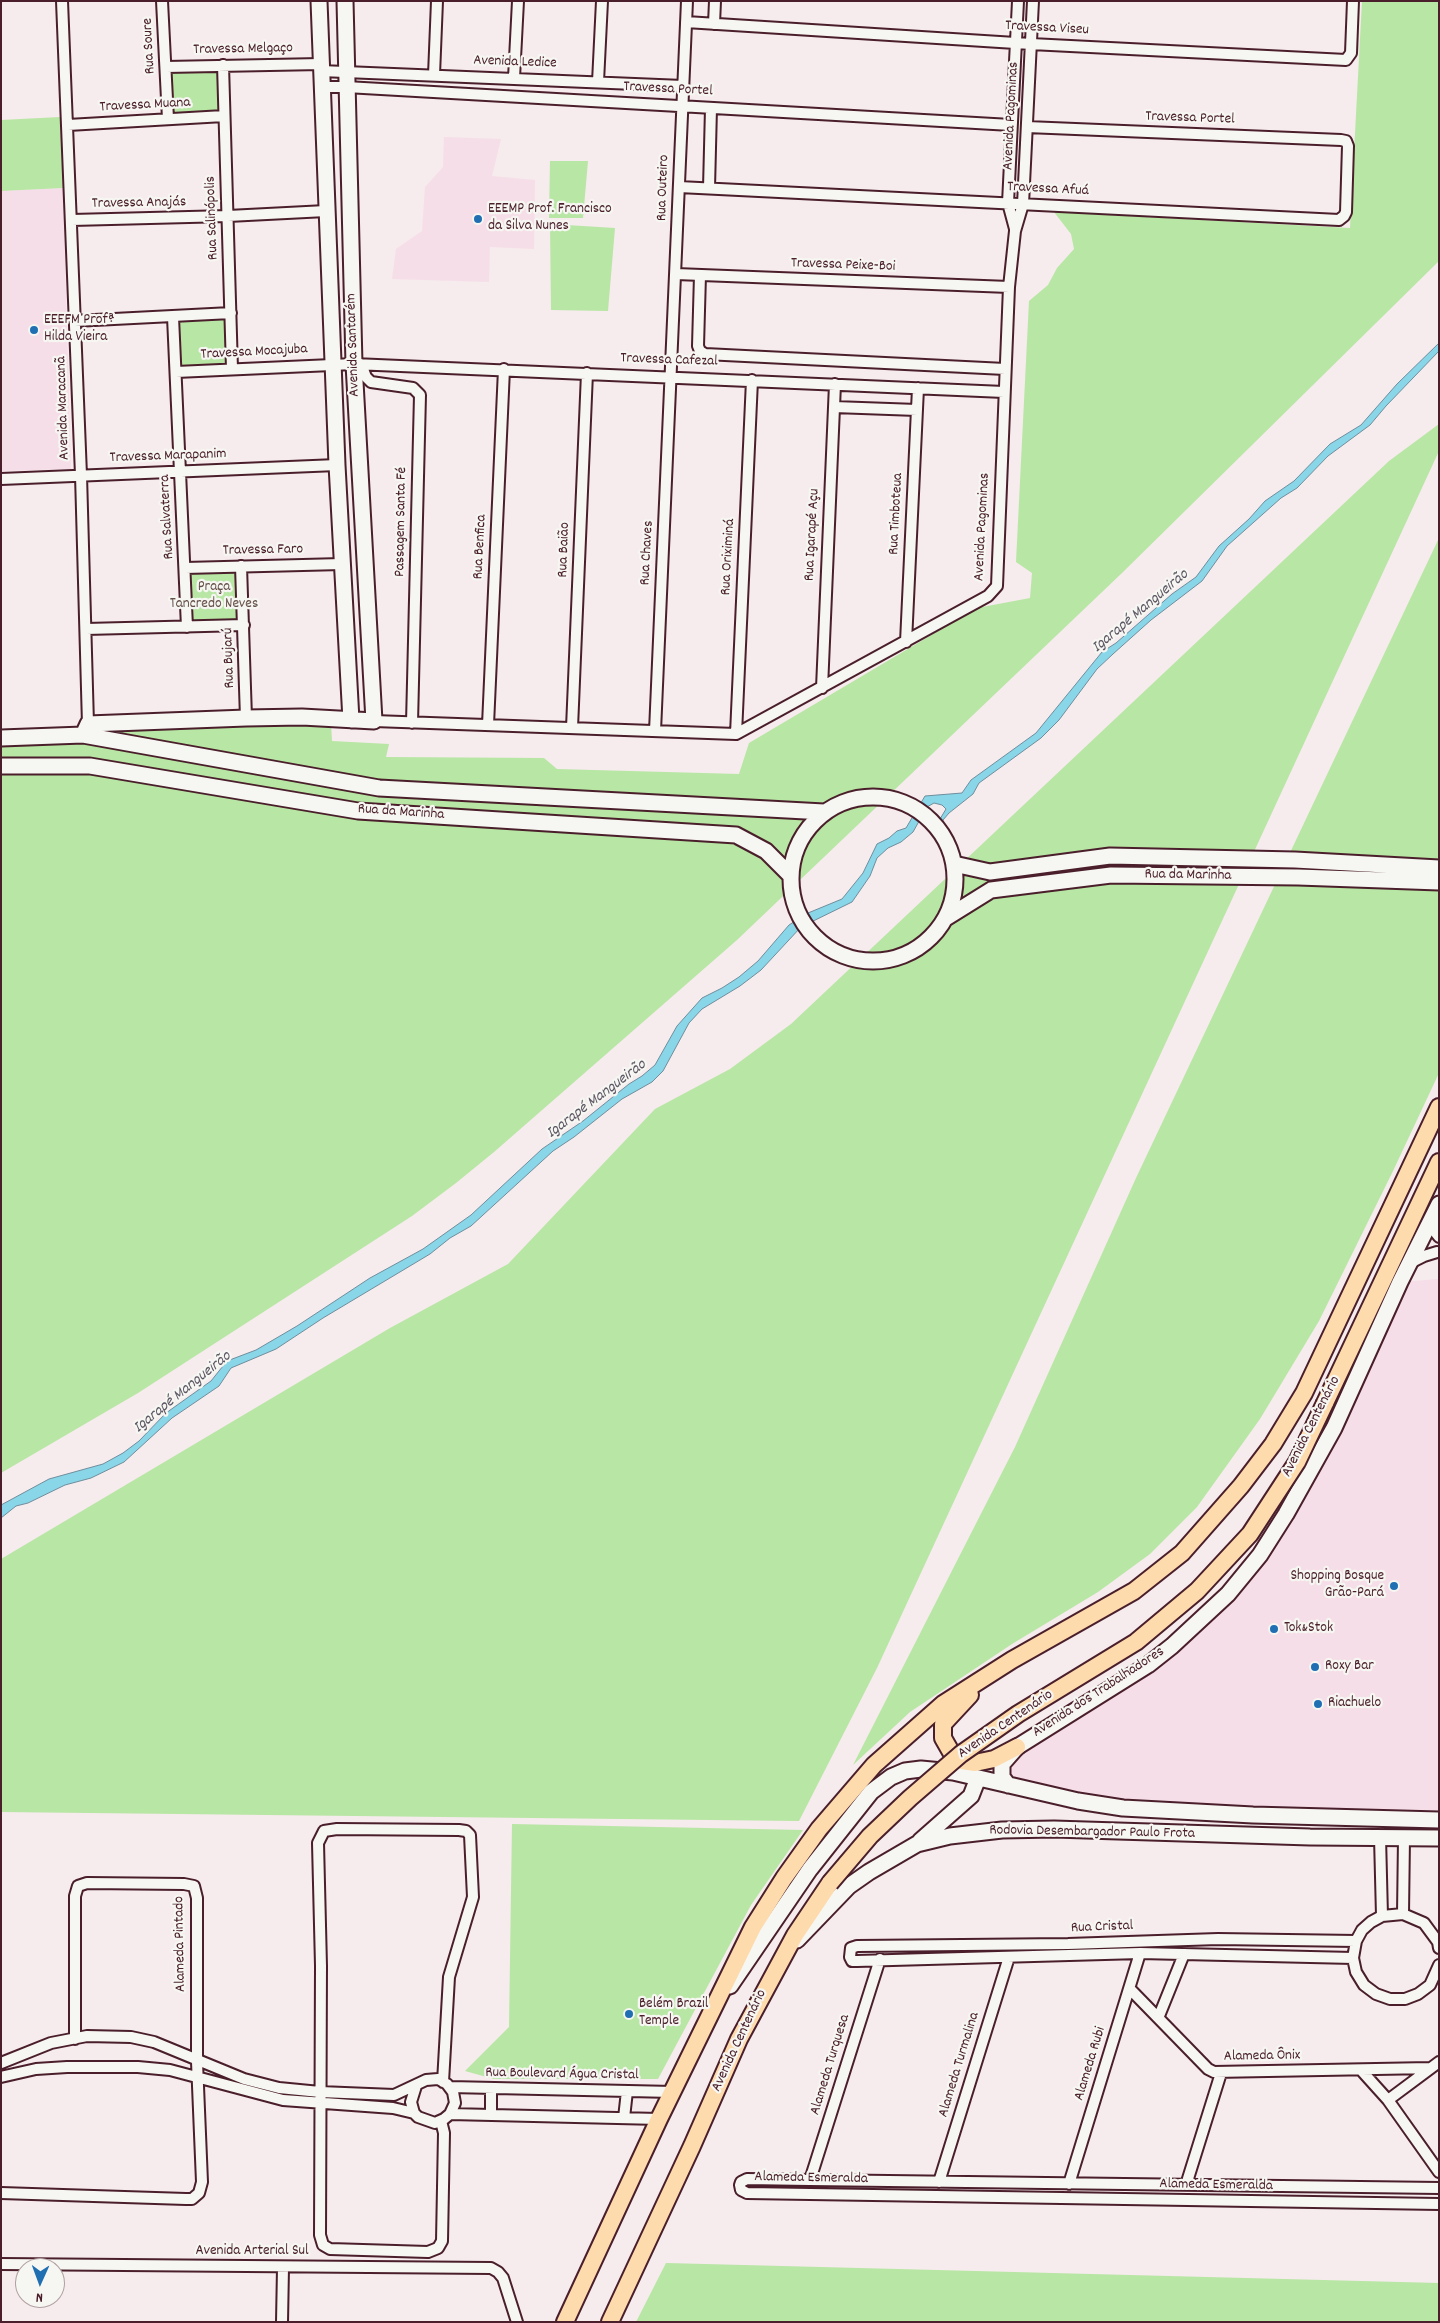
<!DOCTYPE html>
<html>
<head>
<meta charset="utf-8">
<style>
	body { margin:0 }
	#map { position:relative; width:1440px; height:2323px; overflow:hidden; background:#f6ebed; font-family:Dekko,sans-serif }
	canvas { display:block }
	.frame { position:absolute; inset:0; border:2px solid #4a1f2b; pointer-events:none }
	.north { position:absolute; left:15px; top:2258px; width:50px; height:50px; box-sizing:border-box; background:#f6f6f2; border:1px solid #b1a0a2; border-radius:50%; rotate:182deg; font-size:14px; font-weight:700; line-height:20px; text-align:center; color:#4a1f2b }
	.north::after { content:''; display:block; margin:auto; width:18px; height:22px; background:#1f6fb2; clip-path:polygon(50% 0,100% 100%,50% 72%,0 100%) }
</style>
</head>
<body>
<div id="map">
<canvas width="1440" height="2323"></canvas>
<div class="frame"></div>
<div class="north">N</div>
</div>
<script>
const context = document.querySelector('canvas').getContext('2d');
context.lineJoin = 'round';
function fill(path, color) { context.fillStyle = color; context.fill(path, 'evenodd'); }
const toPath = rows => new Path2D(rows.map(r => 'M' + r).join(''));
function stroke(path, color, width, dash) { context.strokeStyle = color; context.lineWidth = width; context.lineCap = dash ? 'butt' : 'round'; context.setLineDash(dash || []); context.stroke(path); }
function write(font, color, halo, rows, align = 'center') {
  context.font = font + ' Dekko,sans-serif'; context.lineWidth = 4.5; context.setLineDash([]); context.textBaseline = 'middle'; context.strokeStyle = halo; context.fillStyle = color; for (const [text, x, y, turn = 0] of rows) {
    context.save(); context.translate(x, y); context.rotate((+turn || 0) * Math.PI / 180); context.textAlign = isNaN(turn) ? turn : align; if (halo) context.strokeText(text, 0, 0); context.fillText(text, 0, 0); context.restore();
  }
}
const built = toPath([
	[444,137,501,139,492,176,535,180,534,249,490,247,489,282,392,279,396,249,422,231,425,187,443,167],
	[63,188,71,469,1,471,1,191],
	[1439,1279,1439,1820,1121,1811,1011,1785,1006,1765,1146,1661,1228,1594,1286,1514,1400,1282]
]);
const green = toPath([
	[1362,1,1439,1,1439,261,1122,573,737,940,494,1152,456,1183,412,1216,138,1393,1,1473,1,734,88,729,331,723,332,741,389,744,386,757,544,758,557,769,739,774,749,743,977,608,1030,598,1032,573,1016,562,1029,301,1048,285,1057,268,1074,249,1071,234,1054,212,1350,228],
	[223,65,224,116,168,119,166,67],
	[60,117,63,188,1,191,1,120],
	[550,161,588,161,583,218,549,218],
	[550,224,615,228,608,311,551,310],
	[231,313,232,369,176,372,173,317],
	[1439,424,1439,451,877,1668,799,1821,1,1812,1,1559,390,1328,508,1264,655,1109,730,1069,791,1024,1389,461],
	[1439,538,1439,1073,1393,1171,1319,1321,1260,1419,1197,1507,1150,1554,1098,1592,1012,1644,910,1712,853,1765,1015,1447,1136,1178],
	[241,566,244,625,187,627,185,568],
	[512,1824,803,1830,751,1905,658,2079,494,2079,465,2071,509,2027],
	[666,2263,1439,2283,1439,2322,636,2322]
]);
const water = toPath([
	[1439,343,1439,351,1386,406,1370,425,1328,456,1297,488,1281,498,1227,546,1202,581,1151,620,1113,654,1097,669,1059,720,1041,738,979,783,973,794,949,813,943,820,940,830,940,819,946,809,942,805,934,803,927,807,913,832,901,842,888,848,877,858,870,876,852,902,801,927,761,970,740,986,702,1009,689,1023,663,1071,652,1082,622,1099,574,1137,553,1151,471,1226,450,1238,430,1254,323,1318,276,1349,231,1368,219,1386,172,1418,124,1462,91,1478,65,1485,28,1503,16,1506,1,1518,1,1505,49,1479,103,1464,123,1453,139,1441,166,1413,211,1381,227,1361,256,1350,297,1326,370,1278,423,1249,471,1215,542,1149,583,1121,629,1084,642,1076,655,1065,677,1026,702,998,722,988,739,977,758,961,789,925,808,913,842,899,863,873,877,844,889,838,897,831,906,828,925,796,962,793,971,780,1036,733,1102,652,1116,643,1172,594,1196,577,1219,546,1249,519,1265,501,1294,481,1330,444,1361,425,1397,384,1439,343]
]);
const street = toPath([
	[62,1,81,475,88,724],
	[162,1,168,119],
	[686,22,1031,44,1346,60,1351,53,1353,1],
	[714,24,715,1],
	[223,65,232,369],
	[166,67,321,64],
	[321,71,683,86],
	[434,75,437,1],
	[514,78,518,1],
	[598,82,602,1],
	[322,87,346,87,1011,125],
	[68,125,224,116],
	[679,187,1339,220,1344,216,1346,212,1348,146,1346,141,1341,140,1027,127],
	[709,188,711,108],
	[72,220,228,216,326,211],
	[1015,229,1008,203,1018,1],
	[676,274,1009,287],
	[700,275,698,346,700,351,705,354,1005,369],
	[173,317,187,627],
	[75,321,231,313],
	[361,364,366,377,371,382,413,388,420,395,412,723],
	[176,372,354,364,1004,392],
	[834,407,917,410],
	[1,479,337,465],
	[241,566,246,718],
	[185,568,342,564],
	[86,629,244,625],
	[906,642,918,388],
	[822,688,835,384],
	[374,721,736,734],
	[488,725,504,369],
	[572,728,587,373],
	[655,731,687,1],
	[736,734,988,596,997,586,1009,287,1015,231,1023,204,1033,1],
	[736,734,752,380],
	[1432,1218,1435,1232,1439,1237],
	[1410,1263,1424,1256,1437,1252],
	[1380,1837,1382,1916],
	[1403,1914,1404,1838],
	[1439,1948,1438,1942,1424,1923,1403,1914,1382,1916,1371,1922,1362,1930,1356,1941,1353,1958,1356,1972,1364,1985,1376,1994,1390,1999,1405,1999,1418,1994,1430,1985,1439,1965],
	[1353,1958,1140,1953,857,1961,852,1961,850,1957,851,1948,857,1946,1068,1944,1218,1939,1356,1941],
	[1130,1989,1208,2069,1214,2072,1430,2068],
	[1159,2016,1184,1954],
	[1,2063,51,2043,87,2036,131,2037,154,2042,244,2079,279,2088,320,2092,394,2095,426,2080,438,2079,447,2084,453,2092,455,2103,450,2114,444,2119,435,2123,418,2117,414,2113,411,2102,416,2086],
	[1361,2070,1388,2100,1439,2172],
	[1,2077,36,2069,67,2067,138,2067,170,2070,283,2100,393,2108,414,2113],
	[450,2087,673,2092],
	[491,2088,491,2114],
	[1388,2100,1439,2062],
	[450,2114,659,2119],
	[624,2118,627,2091],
	[441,2121,444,2133,442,2241,438,2248,428,2252,330,2249,323,2245,320,2235,321,1966,318,1843,324,1831,337,1829,459,1830,466,1831,470,1835,473,1897,449,1977,443,2082],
	[810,2180,880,1959],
	[939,2182,1009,1957],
	[1069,2184,1140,1953],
	[1186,2185,1221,2073],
	[1439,2188,810,2180,747,2179,741,2182,740,2185,741,2190,747,2193,1439,2204],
	[1,2193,186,2199,192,2199,199,2193,202,2182,197,2062,197,1898,194,1886,184,1884,87,1883,78,1886,75,1896,75,2039],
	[1,2264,491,2268,498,2272,503,2278,517,2322],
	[282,2322,283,2268]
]);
const secondary = toPath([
	[319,1,337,465,351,720],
	[83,735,88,724,246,718,302,717,374,721,354,364,345,1],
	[1,738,83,735,379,788,824,812],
	[1,766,90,766,358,811,736,835,766,851,790,875],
	'791 879a82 82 0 1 1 164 0a82 82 0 1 1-164 0Z',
	[954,864,990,872,1110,856,1295,860,1439,868],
	[946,918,991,890,1111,875,1298,877,1439,882],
	[1008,1785,1002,1777,1002,1764,1017,1747,1148,1665,1172,1646,1228,1594,1260,1555,1286,1514,1334,1428,1400,1282,1439,1204],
	[920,1841,971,1796,978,1778],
	[797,1940,849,1886,869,1872,917,1844,950,1836,1002,1830,1054,1829,1310,1837,1439,1838],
	[730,1986,810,1869,871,1792,891,1777,905,1771,921,1769,953,1772,1078,1801,1123,1808,1253,1815,1439,1820]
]);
const primary = toPath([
	[1325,1403,1439,1162],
	[970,1695,943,1724,943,1738,951,1752,962,1761,975,1763,994,1759,1017,1747],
	[565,2322,659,2119,753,1927,784,1878,819,1829,874,1765,943,1704,1012,1660,1134,1591,1182,1553,1241,1486,1273,1444,1304,1393,1439,1107],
	[610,2322,692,2146,739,2039,795,1935,830,1883]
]);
const primaryBridge = toPath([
	[830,1883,870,1836,910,1798,961,1754,1018,1714,1136,1642,1197,1591,1250,1534,1297,1462,1325,1403]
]);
const markers = [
	[478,219,5,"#1f6fb2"],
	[34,330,5,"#1f6fb2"],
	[1394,1586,5,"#1f6fb2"],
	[1274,1629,5,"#1f6fb2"],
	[1315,1667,5,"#1f6fb2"],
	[1318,1704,5,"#1f6fb2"],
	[629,2014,5,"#1f6fb2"]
];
const streetNames = [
	["Travessa Viseu",1047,29,3],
	["Rua Soure",150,46,-93],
	["Travessa Melgaço",243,50,-1],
	["Avenida Ledice",515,63,2],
	["Travessa Portel",668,90,3],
	["Travessa Muana",145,106,-3],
	["Avenida Pagominas",1012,116,-87],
	["Travessa Portel",1190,119,2],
	["Rua Outeiro",664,188,-88],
	["Travessa Afuá",1048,190,3],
	["Travessa Anajás",139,204,-1],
	["Rua Salinópolis",213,218,-92],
	["Travessa Peixe-Boi",843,266,2],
	["Avenida Santarém",354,345,-92],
	["Travessa Mocajuba",254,353,-3],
	["Travessa Cafezal",669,361,2],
	["Avenida Maracanã",64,408,-92],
	["Travessa Marapanim",168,457,-2],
	["Rua Timboteua",897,514,-87],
	["Rua Salvaterra",168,517,-93],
	["Passagem Santa Fé",402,522,-89],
	["Avenida Pagominas",983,527,-87],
	["Rua Igarapé Açu",813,535,-87],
	["Rua Benfica",481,547,-87],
	["Rua Baião",565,550,-88],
	["Travessa Faro",263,551,-1],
	["Rua Chaves",648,553,-87],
	["Rua Oriximiná",729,557,-87],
	["Rua Bujarú",230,658,-92],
	["Rua da Marinha",401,813,4],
	["Rua da Marinha",1188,876,1],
	["Avenida Centenário",1312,1427,-63],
	["Avenida dos Trabalhadores",1099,1693,-33],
	["Avenida Centenário",1006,1725,-34],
	["Rodovia Desembargador Paulo Frota",1092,1833,1],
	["Rua Cristal",1102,1928,-2],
	["Alameda Pintado",181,1944,-91],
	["Avenida Centenário",740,2041,-65],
	["Alameda Ônix",1262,2057,-1],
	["Alameda Rubi",1091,2064,-73],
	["Alameda Turquesa",831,2065,-73],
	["Alameda Turmalina",960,2065,-73],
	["Rua Boulevard Água Cristal",562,2075,1],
	["Alameda Esmeralda",811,2179,1],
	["Alameda Esmeralda",1216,2186,1],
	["Avenida Arterial Sul",252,2252]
];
const poiNames = [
	["EEEMP Prof. Francisco",488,210],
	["da Silva Nunes",488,227],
	["EEEFM Profª",44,321],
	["Hilda Vieira",44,338],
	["Shopping Bosque",1384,1577,"right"],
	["Grão-Pará",1384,1594,"right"],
	["Tok&Stok",1284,1629],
	["Roxy Bar",1325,1667],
	["Riachuelo",1328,1704],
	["Belém Brazil",639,2005],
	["Temple",639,2022]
];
const parkNames = [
	["Praça",214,588],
	["Tancredo Neves",214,605]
];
const waterNames = [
	["Igarapé Mangueirão",1141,612,-40],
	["Igarapé Mangueirão",597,1100,-37],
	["Igarapé Mangueirão",183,1393,-39]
];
fill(built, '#f6dee8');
fill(green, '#b8e6a4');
fill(water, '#88d6e7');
stroke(water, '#6f8d9c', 1);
stroke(street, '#4a1f2b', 14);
stroke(secondary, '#4a1f2b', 19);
stroke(primary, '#4a1f2b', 20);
stroke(street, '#f6f6f2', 10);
stroke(secondary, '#f6f6f2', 15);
stroke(primary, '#fedbac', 16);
stroke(primaryBridge, '#4a1f2b', 20, []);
stroke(primaryBridge, '#fedbac', 16);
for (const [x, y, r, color] of markers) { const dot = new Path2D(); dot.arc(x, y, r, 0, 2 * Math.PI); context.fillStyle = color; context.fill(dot); stroke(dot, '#f6f6f2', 2); }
write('15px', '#4a1f2b', '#f6f6f2', streetNames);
write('15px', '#4a1f2b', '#f6f6f2', poiNames, 'left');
write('15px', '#665149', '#f6f6f2', parkNames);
write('italic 16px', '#5d5663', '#f6f6f2', waterNames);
</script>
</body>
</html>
